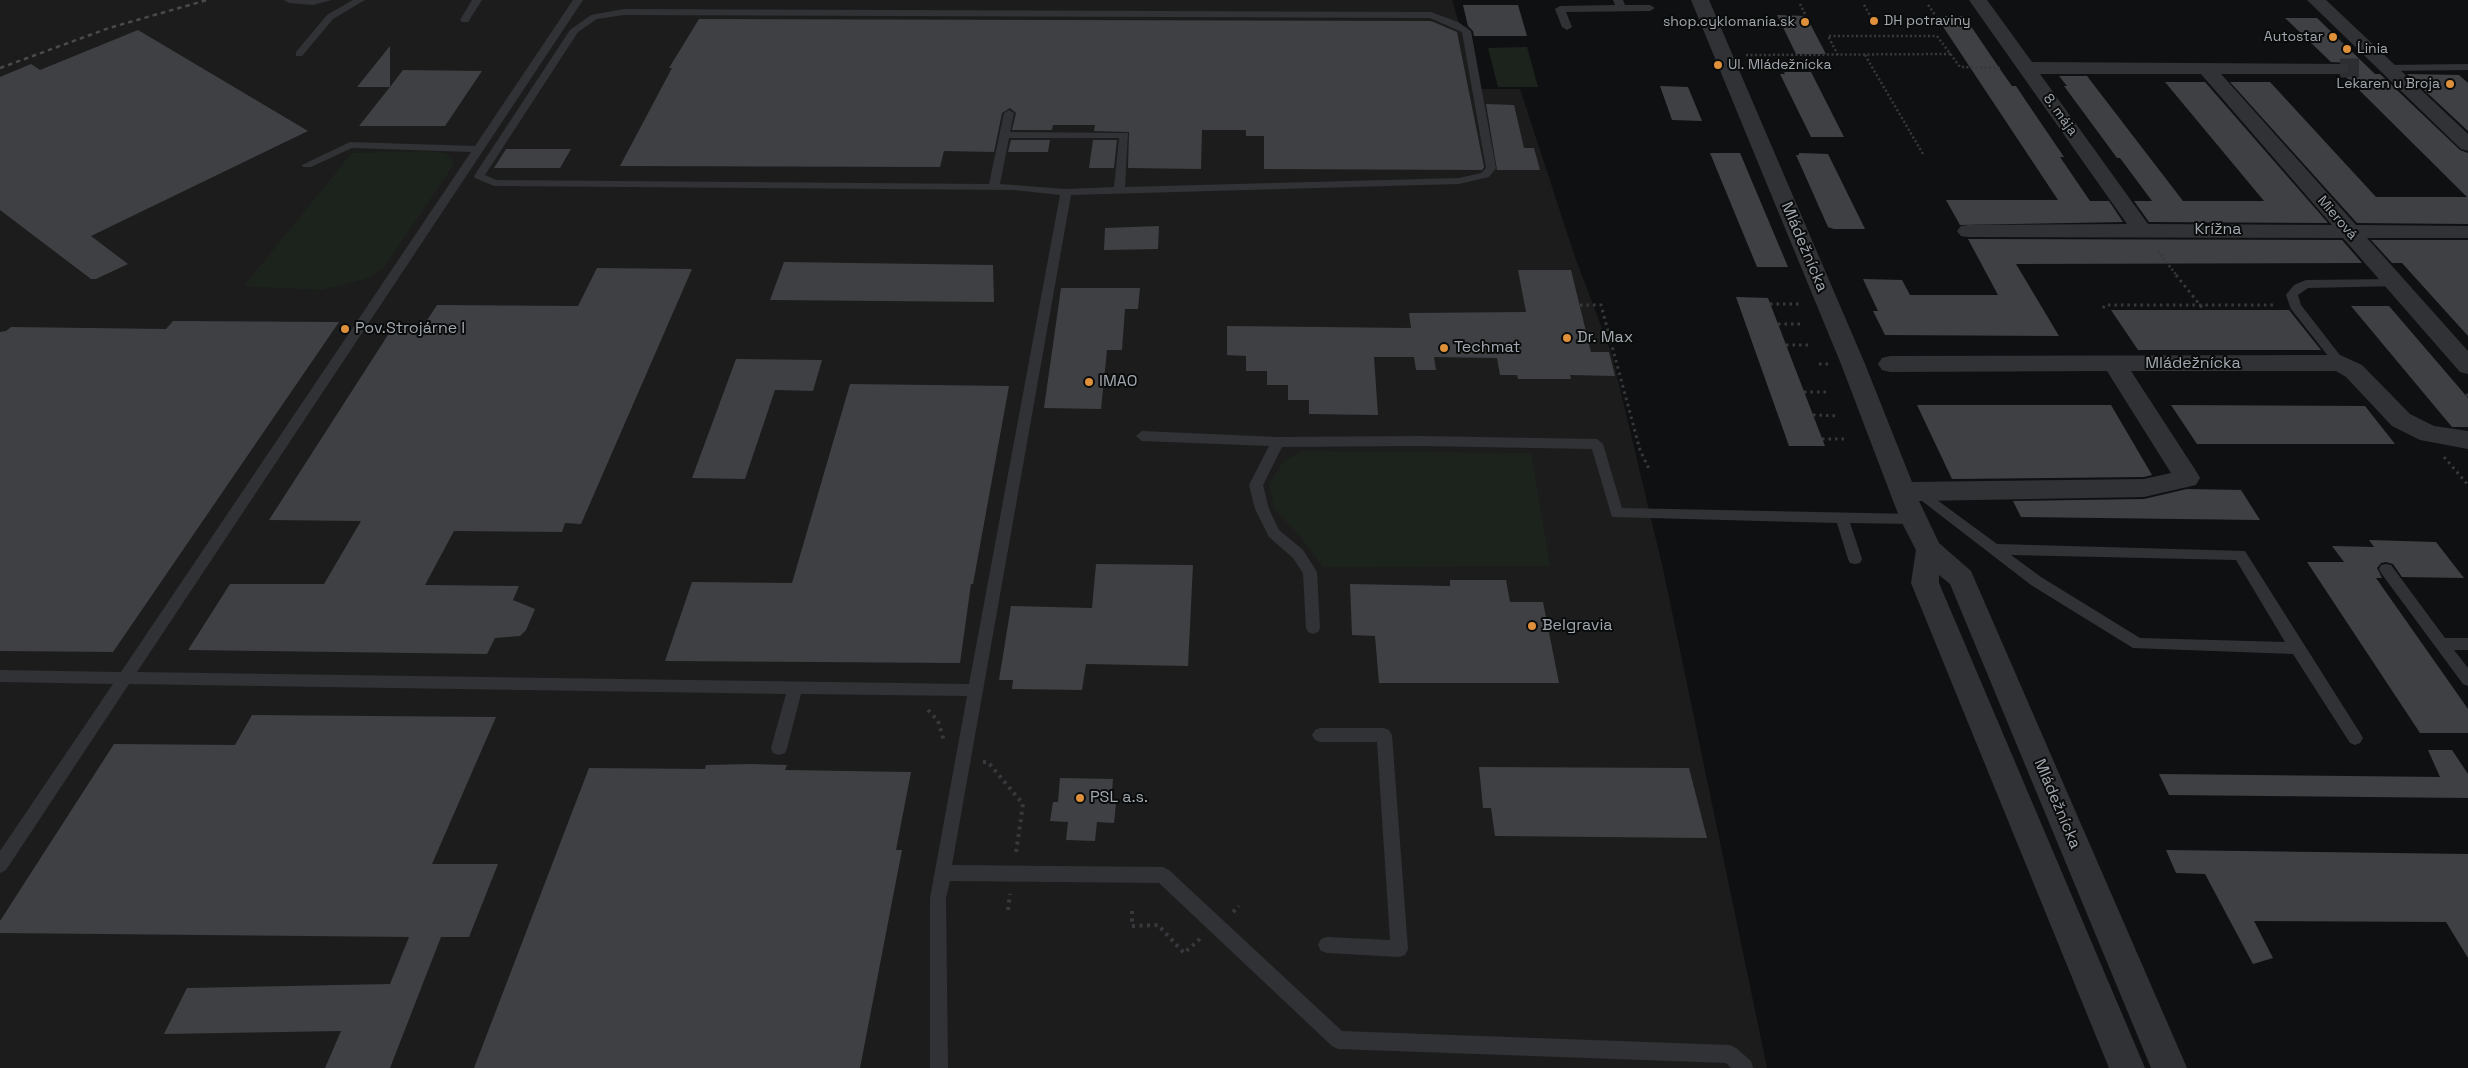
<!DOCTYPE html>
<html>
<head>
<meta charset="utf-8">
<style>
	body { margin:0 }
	canvas { display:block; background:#0f1011 }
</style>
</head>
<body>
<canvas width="2468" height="1068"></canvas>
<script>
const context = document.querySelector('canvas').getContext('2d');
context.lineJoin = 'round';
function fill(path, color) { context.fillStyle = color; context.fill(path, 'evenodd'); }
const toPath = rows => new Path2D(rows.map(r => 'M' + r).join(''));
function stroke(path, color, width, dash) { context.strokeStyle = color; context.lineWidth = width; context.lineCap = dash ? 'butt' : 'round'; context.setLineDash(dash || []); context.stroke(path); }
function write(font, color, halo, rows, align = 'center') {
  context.font = font + ' "Space Grotesk",sans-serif'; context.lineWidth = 4; context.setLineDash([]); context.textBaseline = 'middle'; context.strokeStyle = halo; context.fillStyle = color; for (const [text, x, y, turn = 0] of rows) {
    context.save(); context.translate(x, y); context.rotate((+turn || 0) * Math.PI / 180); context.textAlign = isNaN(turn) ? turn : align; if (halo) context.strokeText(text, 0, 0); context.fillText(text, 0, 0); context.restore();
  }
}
const built = toPath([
	[0,0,1452,0,1479,89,1520,89,1575,257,1612,355,1663,569,1767,1068,0,1068]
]);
const green = toPath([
	[1527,47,1538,87,1498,87,1488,48],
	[428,151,445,153,451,158,454,164,383,269,366,279,320,290,244,286,352,153],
	[1303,451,1531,453,1550,566,1323,567,1300,536,1275,510,1269,484,1284,461]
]);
const building = toPath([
	[1463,5,1518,5,1527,36,1474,36,1473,31,1468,26],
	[1777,15,1806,16,1826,54,1796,54],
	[1936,16,1964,16,2002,72,2012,86,2016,86,2030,107,2064,157,2060,157,2090,201,2109,201,2123,222,1960,225,1946,200,2058,200],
	[2285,18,2317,18,2375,74,2380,74,2460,150,2468,153,2468,224,2357,223,2230,82,2270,82,2376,197,2467,197,2344,75,2351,69,2349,63,2331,62],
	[699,19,1431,21,1457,32,1484,167,1482,170,1264,169,1264,136,1246,136,1246,130,1202,130,1201,169,1128,168,1129,132,1094,131,1095,125,1053,125,1052,130,1012,130,1016,113,1010,108,1002,113,994,152,944,151,940,167,620,166,672,68,669,68],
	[138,30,308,131,91,236,128,264,96,279,91,279,0,210,0,77,31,64,40,70],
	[390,46,390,87,403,70,482,71,445,126,359,126,390,87,357,87],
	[1784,72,1811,72,1844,137,1811,137,1780,74,1785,74],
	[2407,74,2459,75,2468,83,2468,131],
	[2059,76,2087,76,2183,201,2264,201,2165,82,2205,82,2328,223,2149,222,2134,201,2152,201,2120,158,2117,158,2109,147,2064,86,2067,86],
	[1660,86,1688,87,1702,121,1672,120],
	[1486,104,1514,105,1524,148,1534,148,1540,170,1497,170],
	[1011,140,1050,140,1048,152,1008,152],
	[1093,140,1117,140,1114,168,1089,168],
	[506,149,571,149,560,168,494,168],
	[1710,153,1740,153,1788,267,1757,267],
	[1799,153,1828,154,1865,229,1834,229,1828,227,1796,155,1799,155],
	[1159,226,1158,249,1104,250,1105,228],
	[1968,239,2342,240,2362,263,2016,264,2059,336,1885,335,1873,311,1878,311,1863,279,1902,280,1910,295,1998,295],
	[2371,240,2468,240,2468,336,2402,263,2392,263],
	[784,262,993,265,994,302,770,300],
	[597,268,692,269,581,524,565,523,562,532,454,531,425,585,519,586,513,600,535,609,526,630,520,636,495,638,487,654,188,650,230,584,324,584,361,521,269,520,395,324,424,325,437,305,578,306],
	[1518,270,1571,270,1591,352,1609,352,1615,376,1570,375,1571,379,1518,379,1517,375,1500,375,1497,358,1434,357,1436,370,1416,370,1414,357,1374,357,1378,415,1309,414,1309,400,1288,400,1288,385,1267,385,1267,371,1246,371,1246,356,1227,355,1227,326,1411,328,1409,313,1526,312],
	[1061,288,1140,288,1138,309,1125,309,1122,350,1107,350,1101,409,1044,408],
	[1736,297,1768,298,1825,446,1789,446],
	[2351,306,2389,306,2468,398,2468,427,2452,427],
	[2111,310,2289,310,2321,350,2138,350],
	[173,321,339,322,113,652,0,651,0,332,6,331,11,327,166,329],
	[736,359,822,360,813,391,775,390,745,479,692,478],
	[850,384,1009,386,973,584,971,584,960,663,665,661,692,582,792,583],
	[1917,405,2111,405,2152,475,2144,477,1952,479],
	[2171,405,2365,406,2395,444,2197,444],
	[2187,489,2241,490,2260,520,2021,517,2013,501,2144,499],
	[2369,540,2436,542,2464,578,2402,577,2393,564,2386,562,2381,563,2377,568,2382,578,2376,578,2468,709,2468,733,2420,733,2307,562,2344,562,2332,546,2374,547],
	[1096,564,1193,565,1188,666,1086,664,1082,690,1012,689,1013,680,999,680,1011,606,1092,608],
	[1450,580,1506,580,1510,602,1543,602,1559,683,1379,683,1375,636,1352,635,1350,584,1450,586],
	[252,715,496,717,432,864,498,864,469,937,441,937,390,1068,325,1068,341,1031,164,1034,187,988,390,984,409,937,0,933,0,921,114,744,235,745],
	[2428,750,2452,750,2468,774,2468,798,2169,795,2159,774,2440,777],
	[751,764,787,765,785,770,911,772,896,850,902,850,860,1068,474,1068,589,768,705,769,706,765],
	[1479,767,1689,768,1707,838,1495,836,1491,808,1483,808],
	[1060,778,1113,779,1111,803,1116,803,1114,823,1097,822,1095,841,1066,840,1068,822,1050,821,1053,802,1058,802],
	[2166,850,2468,854,2468,958,2446,922,2254,921,2273,958,2253,964,2205,874,2176,873]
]);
const minorTunnel = toPath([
	[2340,68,2369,68]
]);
const pathFar2 = toPath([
	[1800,4,1806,16],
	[1864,5,1871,17],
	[1928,5,1936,16],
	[1746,55,1951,54],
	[1838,55,1828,36,1937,36,1960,67,2000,68],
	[1865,55,1923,154],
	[2158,251,2177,276]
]);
const pathFar1 = toPath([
	[2176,275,2204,310],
	[1770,304,1799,304],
	[1580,305,1601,305,1640,450,1649,469],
	[2103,308,2105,305,2277,305],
	[1778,324,1803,324],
	[1786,345,1811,345],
	[1819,364,1828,364],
	[1804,392,1830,392],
	[2466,395,2468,395],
	[1813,415,1839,416],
	[1822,439,1848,439],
	[2444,457,2468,485]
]);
const path = toPath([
	[928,710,938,721,944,741],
	[983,762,988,762,1023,804,1016,853],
	[1008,910,1010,894],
	[1132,911,1132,926,1158,925,1184,953,1201,938],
	[1233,912,1239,906]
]);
const service = toPath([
	[284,0,332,0,313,5,289,3,284,0],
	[353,0,365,0,333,19,302,56,296,56,296,52,327,15,353,0],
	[472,0,482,0,468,22,462,22,460,20,472,0],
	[573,0,583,0,137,672,969,684,1060,195,1014,190,494,186,475,178,474,176,570,30,591,15,624,9,1431,12,1458,22,1471,31,1496,168,1489,177,1459,184,1071,195,952,865,1163,867,1169,870,1342,1031,1730,1045,1736,1048,1751,1061,1753,1068,1731,1068,1726,1063,1338,1049,1332,1046,1159,883,950,881,946,898,948,1068,930,1068,930,898,967,696,801,694,787,748,785,753,779,755,773,753,771,748,786,694,129,684,6,870,0,873,0,851,113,684,0,682,0,670,121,672,471,152,352,148,311,167,303,167,302,165,350,142,475,146,573,0],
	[624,15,1430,18,1462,32,1486,168,1481,173,1459,178,1125,187,1128,133,1010,132,1014,113,1009,110,1004,113,989,184,496,180,485,175,578,32,597,19,624,15],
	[1009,138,1119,138,1114,187,1066,189,1000,184,1009,138],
	[1613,0,1623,0,1625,5,1650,5,1655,8,1650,11,1566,12,1572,27,1567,30,1562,27,1555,9,1560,6,1615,5,1613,0],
	[2468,64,2468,70,2387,71,2382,68,2387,65,2468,64],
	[2394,279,2398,280,2398,286,2308,288,2298,295,2301,305,2346,363,2340,367,2336,366,2291,309,2286,295,2294,285,2306,280,2394,279],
	[1142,431,1278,437,1419,436,1597,439,1603,444,1622,508,1913,514,1920,519,1913,524,1850,523,1862,559,1860,563,1855,564,1850,563,1848,559,1837,523,1612,517,1592,449,1419,446,1282,447,1263,485,1269,509,1279,530,1303,550,1317,572,1320,628,1318,632,1313,634,1308,632,1306,628,1303,573,1293,558,1269,537,1255,509,1249,485,1269,446,1142,441,1136,436,1142,431],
	[1918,486,1997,544,2245,551,2360,733,2363,738,2360,743,2355,745,2350,743,2293,654,2133,648,2031,585,1913,494,1911,491,1913,488,1918,486],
	[2011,555,2236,560,2285,642,2140,638,2041,577,2011,555],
	[2386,564,2391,565,2445,638,2468,638,2468,650,2454,650,2468,668,2468,686,2463,684,2381,573,2379,569,2381,565,2386,564],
	[1320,728,1384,728,1389,730,1392,735,1408,949,1405,955,1399,957,1327,953,1321,951,1318,945,1321,939,1327,937,1390,940,1377,742,1320,742,1315,740,1312,735,1315,730,1320,728]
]);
const minor = toPath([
	[1691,0,1709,0,1865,364,1912,482,2144,479,2171,473,2107,371,1890,372,1882,370,1878,364,1882,358,1890,356,2340,355,2362,365,2410,414,2434,426,2468,431,2468,449,2420,440,2392,426,2346,377,2336,371,2131,371,2196,471,2200,478,2196,485,2144,497,1919,501,1939,543,1971,571,1974,578,2187,1068,2151,1068,1950,584,1939,575,1939,583,2145,1068,2109,1068,1911,583,1916,550,1900,519,1841,364,1691,0],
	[1969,0,1987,0,2032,62,2347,64,2349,68,2347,72,2340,74,2221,74,2356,225,2468,226,2468,238,2367,238,2468,351,2468,374,2460,372,2343,238,1968,237,1961,236,1957,231,1961,226,1968,225,2127,224,1969,0],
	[2040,74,2201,74,2332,225,2148,224,2040,74],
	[2307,0,2326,0,2468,134,2468,151,2461,149,2307,0]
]);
const rail = toPath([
	[0,68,109,28,207,0]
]);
const markers = [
	[1874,21,5,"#de903a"],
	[1805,22,5,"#de903a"],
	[2333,37,5,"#de903a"],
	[2347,49,5,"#de903a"],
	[1718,65,5,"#de903a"],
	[2450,84,5,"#de903a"],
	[345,329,5,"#de903a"],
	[1567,338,5,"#de903a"],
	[1444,348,5,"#de903a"],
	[1089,382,5,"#de903a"],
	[1532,626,5,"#de903a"],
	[1080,798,5,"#de903a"]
];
const farPoinames = [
	["DH potraviny",1884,21],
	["shop.cyklomania.sk",1795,22,"right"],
	["Autostar",2323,37,"right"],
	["Ĺinia",2357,49],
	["Ul. Mládežnícka",1728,65],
	["Lekaren u Broja",2440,84,"right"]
];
const farStreetnames = [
	["8. mája",2060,115,54],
	["Mierová",2337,218,49]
];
const streetNames = [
	["Krížna",2218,230],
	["Mládežnícka",1804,247,67],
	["Mládežnícka",2193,364],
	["Mládežnícka",2057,804,67]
];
const poiNames = [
	["Pov.Strojárne I",355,329],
	["Dr. Max",1577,338],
	["Techmat",1454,348],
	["IMAO",1099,382],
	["Belgravia",1542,626],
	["PSL a.s.",1090,798]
];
fill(built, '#1c1c1d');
fill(green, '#1c231c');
fill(building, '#3e4043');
stroke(minorTunnel, '#2c2e31', 19, [19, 10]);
stroke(pathFar2, '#37393c', 2.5, [2, 2.5]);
stroke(pathFar1, '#37393c', 3, [2.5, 4]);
stroke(path, '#37393c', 4, [3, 4.5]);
fill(service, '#313235');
fill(minor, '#313235');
stroke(rail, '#484a4e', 2.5, [4.5, 4]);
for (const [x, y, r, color] of markers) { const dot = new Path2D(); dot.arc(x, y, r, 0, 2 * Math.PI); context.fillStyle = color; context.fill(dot); stroke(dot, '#0a0b0b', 2); }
write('14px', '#a2a8b0', '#0a0b0b', farPoinames, 'left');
write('14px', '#a2a8b0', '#0a0b0b', farStreetnames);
write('16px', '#a2a8b0', '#0a0b0b', streetNames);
write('16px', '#a2a8b0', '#0a0b0b', poiNames, 'left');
</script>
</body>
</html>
